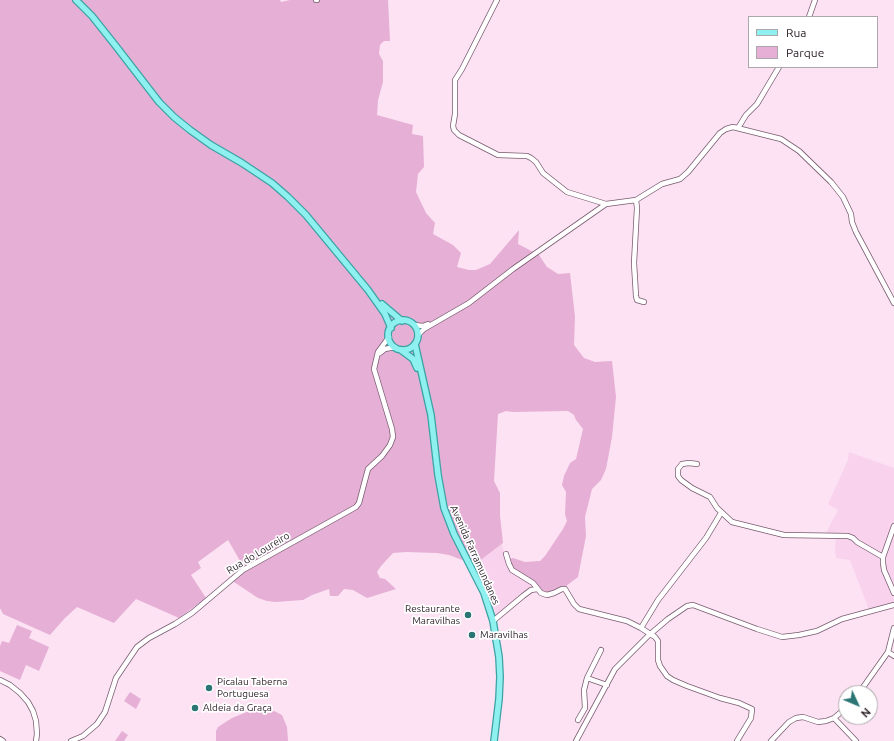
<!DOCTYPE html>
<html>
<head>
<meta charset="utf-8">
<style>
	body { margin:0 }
	#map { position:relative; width:894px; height:741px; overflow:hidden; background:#fce2f3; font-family:Ubuntu,sans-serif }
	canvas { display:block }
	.legend { position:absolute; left:748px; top:16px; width:130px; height:52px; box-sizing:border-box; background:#fff; border:1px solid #aca7ab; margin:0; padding:5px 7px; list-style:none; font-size:12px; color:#30242c }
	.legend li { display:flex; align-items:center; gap:8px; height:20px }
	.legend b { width:20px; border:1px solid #aca7ab }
	.north { position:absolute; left:838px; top:685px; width:40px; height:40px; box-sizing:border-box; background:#fff; border:1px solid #aca7ab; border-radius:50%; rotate:134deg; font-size:11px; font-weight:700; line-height:16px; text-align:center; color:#30242c }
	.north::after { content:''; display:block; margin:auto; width:14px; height:18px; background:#2b7575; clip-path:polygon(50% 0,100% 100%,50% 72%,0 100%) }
</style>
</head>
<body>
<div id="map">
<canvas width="894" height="741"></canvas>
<ul class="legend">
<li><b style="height:5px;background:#8ef0ef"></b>Rua</li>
<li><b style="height:11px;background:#e6afd5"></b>Parque</li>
</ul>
<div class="north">N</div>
</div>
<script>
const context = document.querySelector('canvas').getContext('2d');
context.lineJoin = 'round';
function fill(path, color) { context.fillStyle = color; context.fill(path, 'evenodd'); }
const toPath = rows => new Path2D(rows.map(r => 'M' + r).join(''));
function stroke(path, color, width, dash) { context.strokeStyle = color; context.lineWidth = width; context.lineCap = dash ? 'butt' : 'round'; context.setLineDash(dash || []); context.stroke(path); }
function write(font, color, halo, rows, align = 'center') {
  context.font = font + ' Ubuntu,sans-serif'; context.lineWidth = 3.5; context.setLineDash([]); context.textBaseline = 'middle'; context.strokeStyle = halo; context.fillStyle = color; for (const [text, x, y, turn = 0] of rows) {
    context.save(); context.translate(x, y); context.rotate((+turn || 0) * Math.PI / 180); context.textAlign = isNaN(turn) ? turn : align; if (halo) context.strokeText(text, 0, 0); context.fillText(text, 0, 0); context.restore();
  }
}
const built = toPath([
	[849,452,894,468,894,606,869,610,850,560,836,558,836,554,835,553,836,534,826,533,838,510,828,504,848,460],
	[502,544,507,566,510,572,533,585,536,588,495,621,495,610,473,565]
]);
const green = toPath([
	[0,0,280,0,281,2,290,0,388,0,390,41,384,41,380,45,379,54,383,61,383,82,378,100,377,115,413,125,412,134,423,136,424,167,418,174,416,192,426,213,435,223,433,234,453,245,461,253,457,267,469,270,476,270,490,264,519,230,518,244,539,255,547,267,558,274,570,273,575,317,574,345,584,358,595,362,612,361,616,397,612,437,606,469,601,480,592,489,585,517,586,536,578,577,566,586,560,587,548,593,544,593,513,570,509,562,510,559,513,558,525,562,540,561,545,556,563,529,567,521,565,514,566,492,562,485,564,476,570,463,576,459,583,429,576,420,574,415,568,411,513,412,506,411,498,414,494,481,500,493,500,516,503,543,482,559,473,564,449,555,437,553,406,552,393,553,381,566,377,572,380,578,385,579,396,589,367,598,353,590,344,589,338,596,330,596,329,589,312,595,303,600,275,602,267,601,258,598,234,582,232,580,243,566,228,540,198,562,201,568,191,575,206,598,179,618,136,599,114,623,77,607,65,618,50,635,3,614,0,608],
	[17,625,32,631,29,638,49,647,39,671,26,665,20,680,0,671,0,646,2,641,9,643],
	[130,692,141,699,136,709,124,701],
	[254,709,272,710,282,715,287,727,288,741,216,741,216,731,218,727,232,718],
	[122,731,128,735,124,741,115,741]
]);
const minor = toPath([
	[316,0,317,0],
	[497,0,462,69,455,80,455,114,453,126,454,130,459,135,498,155,527,156,531,158,536,162,543,173,567,192,606,204],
	[809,17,815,0],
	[738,128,746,115,757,104,779,67],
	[636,200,637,208,634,263,636,296,637,300,644,302],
	[414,325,423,326,428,324],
	[418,335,424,329,469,303,513,269,606,204,636,200,662,184,680,179,688,172,720,133,726,129,733,127,781,139,799,151,831,182,843,197,851,214,852,222,856,232,894,303],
	[380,353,385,349,395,347],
	[697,464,689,463,682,464,678,469,678,476,681,480,692,488,710,497,717,508,732,522,784,535,848,536,853,538,857,542,883,557],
	[894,526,883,557,883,563,884,570,894,593],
	[506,554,509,564,512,570,533,583,541,593,547,595,554,593,562,589,565,589,574,604,579,609,627,621,641,628,655,637,658,641,658,660,660,666,667,676,673,680,687,686,720,698,739,703,752,709,751,718,737,741],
	[493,621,523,596,531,590,537,589],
	[641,628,658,600,706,538,721,513],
	[888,652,894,656],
	[587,678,607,685],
	[0,680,10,685,20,693,28,702,33,711,36,721,37,734,36,741],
	[859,693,888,652,894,628],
	[834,718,856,741],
	[578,720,585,708,584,690,587,678,601,650],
	[0,739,3,741],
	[71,741,83,736,97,724,105,712,116,678,137,647,149,638,175,624,192,613,243,570,356,507,359,503,368,469,382,456,390,445,393,437,392,429,374,369,378,352,389,337],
	[576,741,615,669,648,636,668,619,687,606,693,605,757,629,782,637,799,635,817,631,842,619,894,605],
	[771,741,789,722,796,718,803,717,818,722,826,721,834,718,846,708]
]);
const major = toPath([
	[76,0,92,16,115,45,159,102,174,117,190,130,211,145,242,163,272,183,288,197,306,215,368,290,385,314,391,328],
	[382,304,402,321],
	'388 335a15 15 0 1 1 30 0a15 15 0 1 1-30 0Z',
	[415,344,431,415,438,475,444,508,454,534,484,593,493,621,499,657,500,677,499,699,494,741],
	[401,350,413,359,417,368]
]);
const markers = [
	[468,615,4,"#2b7575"],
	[472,635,4,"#2b7575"],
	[209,688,4,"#2b7575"],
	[195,708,4,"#2b7575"]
];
const streetNames = [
	["Rua do Loureiro",258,553,-31],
	["Avenida Farramundanes",475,555,66]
];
const poiNames = [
	["Restaurante",460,609,"right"],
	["Maravilhas",460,621,"right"],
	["Maravilhas",480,635],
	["Picalau Taberna",217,682],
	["Portuguesa",217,694],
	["Aldeia da Graça",203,708]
];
fill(built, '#f9d2ed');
fill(green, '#e6afd5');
stroke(minor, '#775b6e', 6);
stroke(major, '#3ca2a4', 8);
stroke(minor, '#fff', 4.5);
stroke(major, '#8ef0ef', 5.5);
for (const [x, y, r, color] of markers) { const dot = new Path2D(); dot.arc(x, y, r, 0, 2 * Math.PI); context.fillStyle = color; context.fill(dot); stroke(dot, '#fff', 1.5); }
write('10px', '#30242c', '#fff', streetNames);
write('10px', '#30242c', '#fff', poiNames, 'left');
</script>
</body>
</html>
